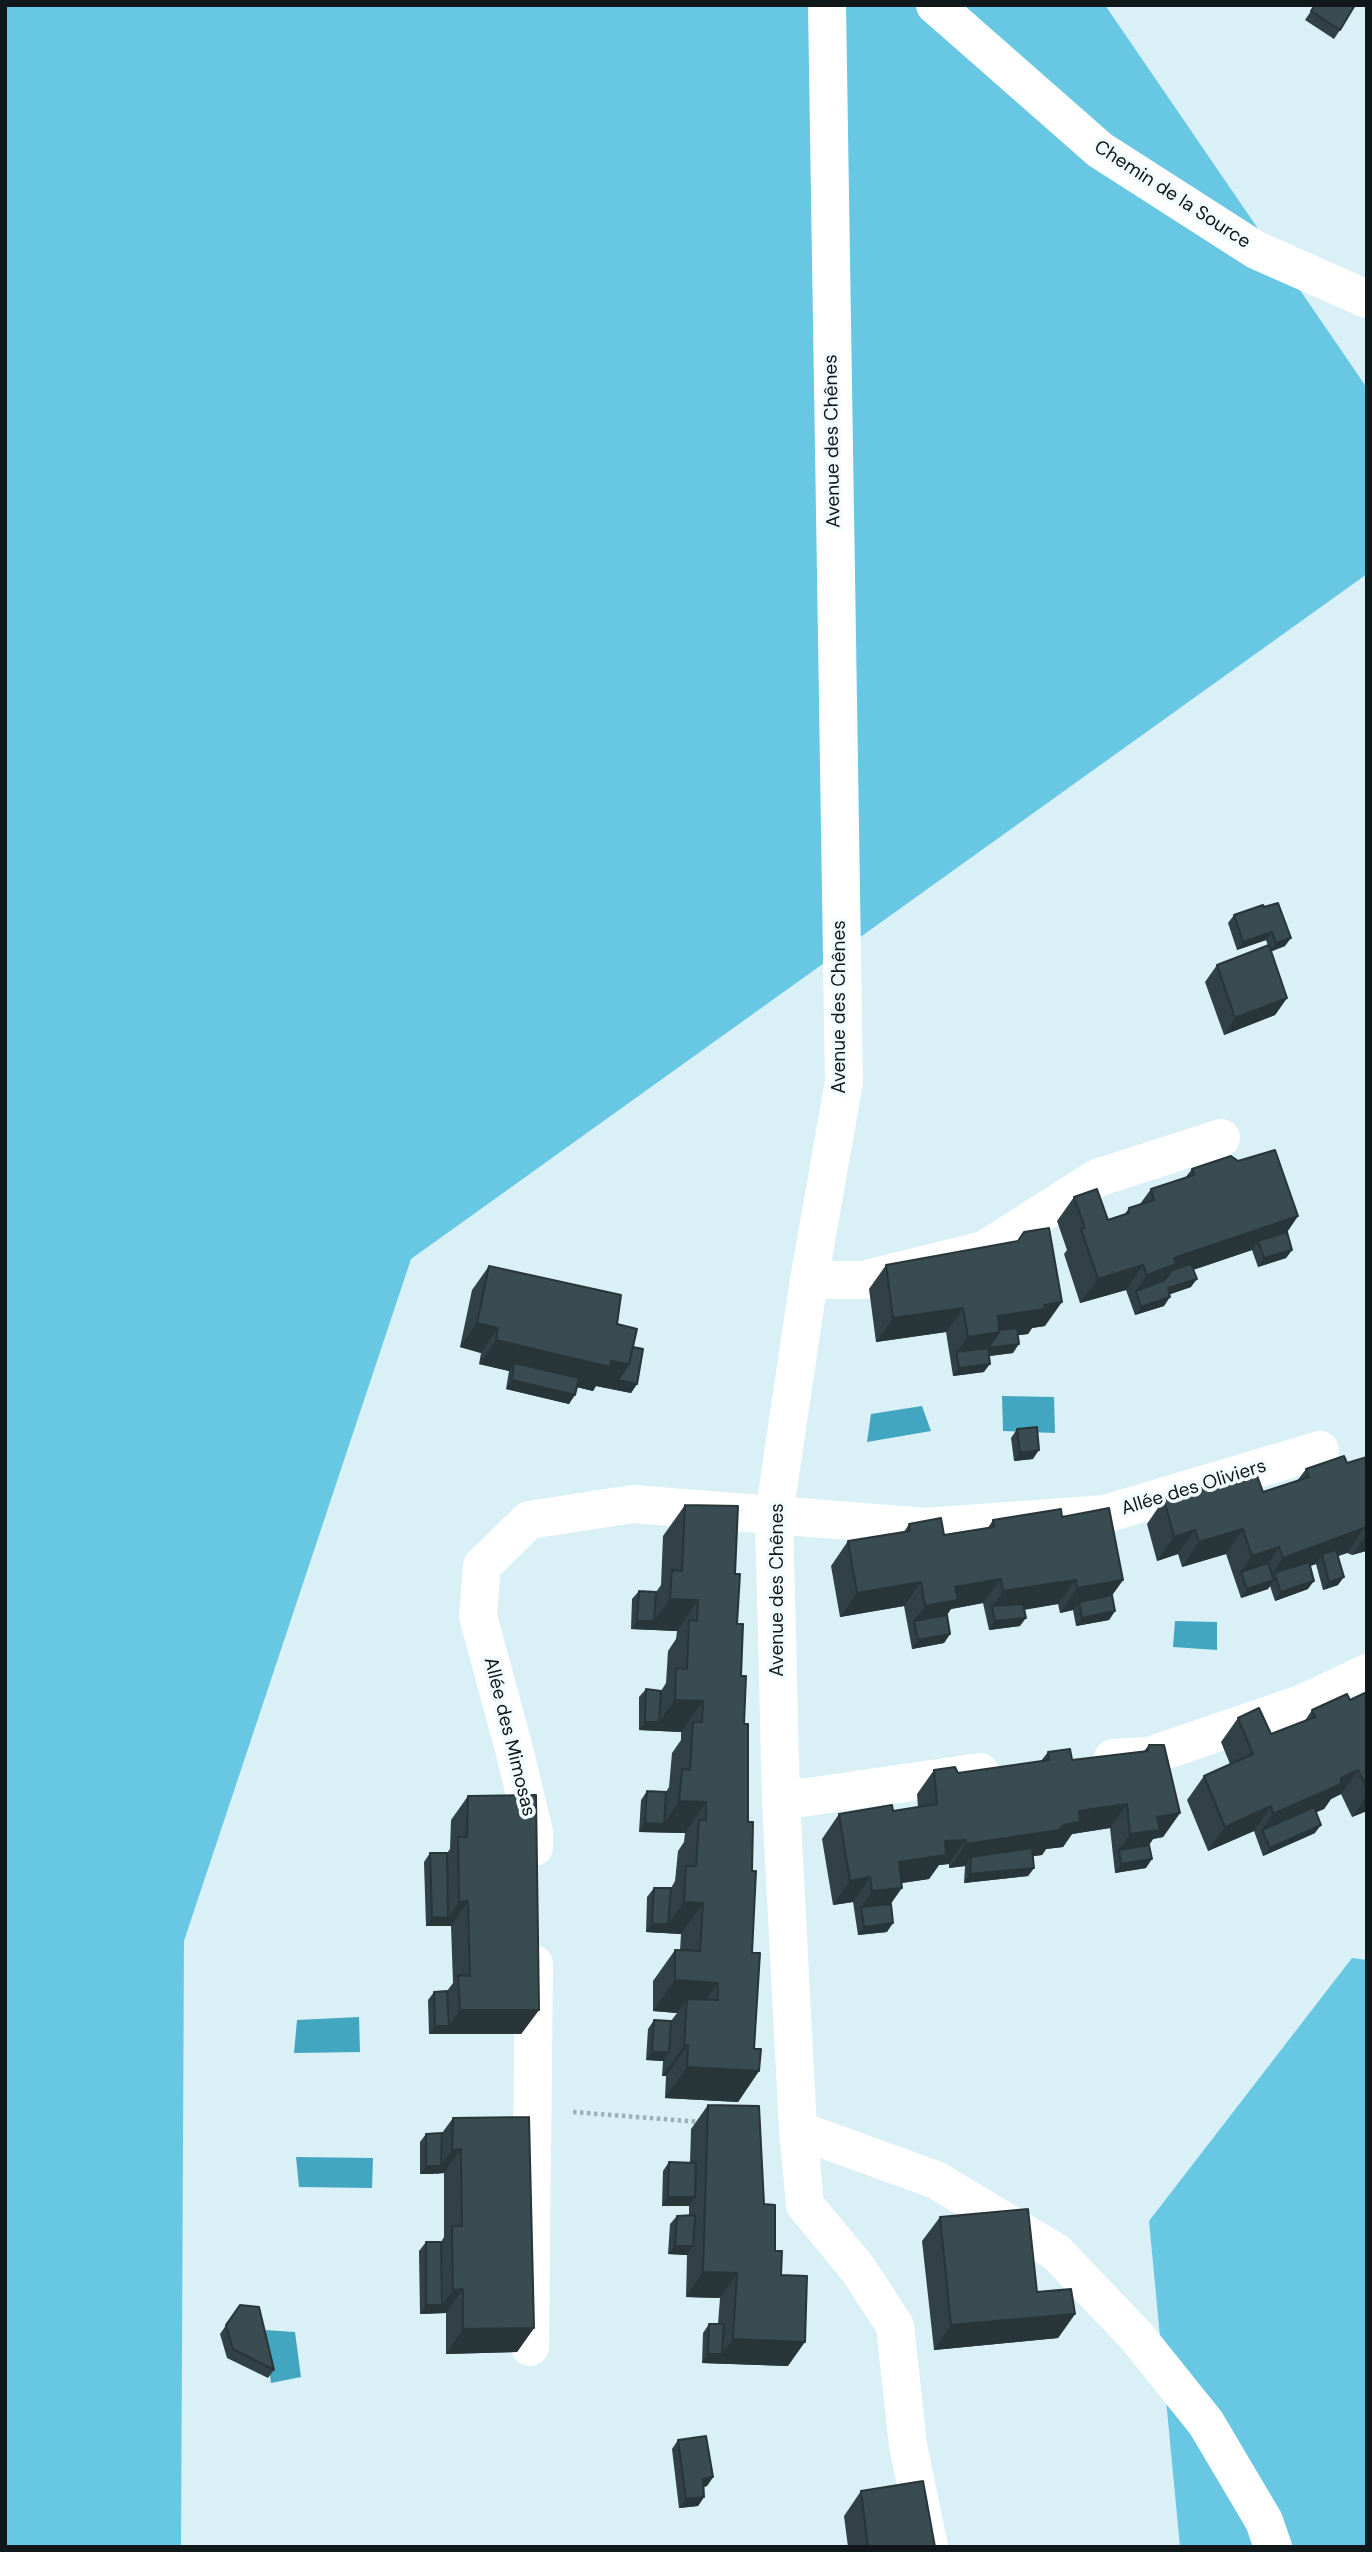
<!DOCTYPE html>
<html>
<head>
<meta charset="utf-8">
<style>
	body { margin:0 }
	#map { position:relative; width:1372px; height:2552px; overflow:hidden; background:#d9f0f7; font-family:"DM Sans",sans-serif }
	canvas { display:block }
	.frame { position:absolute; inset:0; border:7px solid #10181b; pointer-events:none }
</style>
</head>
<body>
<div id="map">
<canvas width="1372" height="2552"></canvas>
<div class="frame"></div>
</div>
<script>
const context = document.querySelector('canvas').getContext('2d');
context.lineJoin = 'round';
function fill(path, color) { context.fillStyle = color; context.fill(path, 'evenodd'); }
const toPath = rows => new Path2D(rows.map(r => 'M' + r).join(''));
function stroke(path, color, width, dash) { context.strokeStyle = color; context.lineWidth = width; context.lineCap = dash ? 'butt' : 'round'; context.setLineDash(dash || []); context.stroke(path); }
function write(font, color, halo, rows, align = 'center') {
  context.font = font + ' "DM Sans",sans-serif'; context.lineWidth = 7; context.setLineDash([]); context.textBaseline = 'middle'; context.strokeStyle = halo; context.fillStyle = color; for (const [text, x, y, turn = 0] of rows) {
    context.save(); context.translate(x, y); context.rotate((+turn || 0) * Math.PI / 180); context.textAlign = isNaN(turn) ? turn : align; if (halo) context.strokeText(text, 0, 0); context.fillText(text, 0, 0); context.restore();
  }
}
const forest = toPath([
	[5,5,1105,5,1367,388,1367,574,411,1259,184,1941,181,2547,5,2547],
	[1352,1958,1367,1960,1367,2547,1180,2547,1149,2221]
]);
const water = toPath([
	[1002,1396,1054,1397,1055,1433,1003,1431],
	[922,1406,931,1431,867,1442,871,1414],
	[1175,1621,1217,1622,1217,1650,1173,1647],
	[359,2017,360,2052,294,2053,297,2020],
	[296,2157,373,2158,372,2188,299,2187],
	[264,2330,295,2332,301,2377,271,2383]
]);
const path = toPath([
	[573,2112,701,2122]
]);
const minor = toPath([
	[827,5,844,1082,809,1280,774,1515,781,1801,798,2130,805,2205,858,2269,895,2326,908,2445,929,2547],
	[935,5,1100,150,1256,250,1367,299],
	[809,1280,863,1280,984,1250,1097,1178,1221,1138],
	[1113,1758,1149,1756,1304,1703,1367,1673],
	[781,1801,980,1772],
	[534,1847,534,1832,514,1749,478,1616,482,1566,529,1520,633,1504,926,1527,1105,1514,1320,1450],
	[798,2130,936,2180,1056,2252,1137,2337,1206,2423,1264,2521,1273,2547],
	[530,2347,534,1964]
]);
const wall = toPath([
	[1315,5,1340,30,1334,39,1305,20],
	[1263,905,1285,946,1271,951,1287,998,1275,1015,1224,1035,1205,982,1217,965,1268,946,1266,940,1237,950,1228,923,1234,915],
	[1192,1169,1298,1216,1287,1232,1292,1250,1286,1258,1258,1267,1252,1250,1193,1270,1191,1287,1170,1294,1164,1306,1135,1315,1126,1290,1080,1303,1064,1254,1067,1250,1057,1221,1074,1197,1108,1220,1124,1215,1129,1208,1140,1204,1151,1189,1185,1178],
	[886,1265,1045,1326,1032,1328,1028,1334,1018,1335,1013,1353,989,1356,984,1372,953,1376,946,1332,876,1342,869,1289],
	[489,1266,617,1324,633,1347,637,1384,631,1393,596,1386,593,1391,577,1387,569,1404,506,1389,509,1371,479,1364,481,1353,460,1347,472,1290],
	[1017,1429,1033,1459,1014,1461,1011,1438],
	[1367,1457,1367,1555,1366,1551,1352,1555,1347,1553,1338,1556,1338,1585,1323,1590,1316,1564,1310,1566,1308,1589,1275,1601,1270,1586,1268,1589,1241,1598,1226,1554,1182,1567,1178,1554,1157,1561,1147,1524,1164,1499,1234,1478,1239,1471,1263,1492,1297,1481,1306,1469,1347,1463],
	[685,1505,735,1574,748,1822,752,1871,754,2049,759,2071,738,2102,665,2098,666,2076,662,2076,663,2061,646,2060,648,2029,654,2020,671,2021,677,2013,653,2011,653,1981,675,1950,680,1950,681,1934,646,1932,647,1897,654,1888,671,1888,675,1881,678,1851,684,1842,685,1833,639,1832,641,1800,647,1791,666,1792,669,1787,672,1753,681,1740,681,1732,639,1730,639,1697,646,1689,661,1691,666,1683,668,1651,676,1639,677,1631,631,1629,632,1599,639,1591,656,1592,661,1585,663,1536],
	[1062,1517,1123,1580,1112,1595,1115,1611,1109,1620,1076,1626,1073,1610,1060,1613,1058,1604,1024,1610,1020,1626,989,1630,983,1603,951,1609,947,1615,950,1634,944,1643,912,1649,904,1606,840,1617,831,1566,848,1541,904,1532,909,1524,944,1535,987,1529,993,1520],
	[1367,1692,1367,1811,1352,1817,1341,1794,1331,1799,1324,1809,1316,1812,1315,1833,1263,1856,1254,1831,1208,1851,1187,1800,1204,1776,1230,1764,1221,1742,1238,1718,1271,1734,1304,1722,1312,1710,1350,1700],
	[1149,1745,1180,1813,1163,1837,1153,1839,1149,1845,1146,1868,1115,1873,1110,1828,1072,1834,1063,1847,1046,1849,1042,1855,1033,1856,1034,1868,1028,1876,964,1883,965,1866,949,1868,949,1864,939,1865,929,1879,901,1883,891,1904,887,1932,858,1935,853,1902,833,1905,822,1839,839,1814,893,1811,918,1807,917,1794,934,1770,958,1773,1041,1761,1048,1752,1072,1760,1144,1751],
	[468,1796,539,2010,521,2034,429,2034,428,2000,434,1992,447,1991,453,1983,451,1926,426,1926,424,1862,430,1853,447,1853,450,1849,451,1820],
	[708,2105,764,2204,781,2275,788,2366,702,2363,703,2333,709,2324,718,2324,720,2298,686,2297,687,2255,668,2254,670,2224,677,2216,689,2215,689,2206,662,2206,663,2171,669,2162,690,2163,691,2129],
	[453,2118,534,2328,517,2352,446,2354,446,2313,420,2314,419,2251,426,2242,441,2242,444,2237,444,2173,420,2174,420,2142,426,2134,442,2133],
	[940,2217,1037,2292,1075,2314,1058,2338,934,2350,922,2241],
	[240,2305,274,2370,268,2378,227,2358,220,2334],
	[678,2440,713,2477,707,2486,704,2487,704,2497,698,2506,679,2508,672,2449],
	[861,2491,935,2547,848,2547,844,2516]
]);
const shadedWall = toPath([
	[1272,932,1266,940,1237,950,1243,942],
	[1291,938,1285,946,1270,952,1276,943],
	[1287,998,1275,1015,1224,1035,1235,1018],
	[1298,1216,1281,1241,1258,1241,1252,1250,1166,1279,1159,1289,1136,1291,1147,1275,1174,1258],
	[1292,1250,1286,1258,1258,1267,1264,1258],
	[1143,1265,1126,1290,1080,1303,1098,1279],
	[1197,1279,1191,1287,1162,1297,1168,1288],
	[1170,1297,1164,1306,1135,1315,1141,1307],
	[1062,1302,1045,1326,1032,1328,1028,1334,995,1338,1019,1344,1013,1353,958,1360,956,1352,968,1337,998,1316,1044,1305],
	[963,1308,946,1332,876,1342,893,1318],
	[477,1323,498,1328,481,1353,460,1347],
	[496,1340,629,1364,637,1384,631,1393,596,1386,593,1391,513,1372,514,1363,509,1371,479,1364],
	[990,1364,984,1372,953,1376,959,1368],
	[512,1380,575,1395,569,1404,506,1389],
	[1039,1450,1033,1459,1014,1461,1020,1453],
	[1364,1528,1347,1553,1324,1561,1322,1554,1316,1564,1276,1578,1274,1573,1269,1581,1266,1582,1283,1558],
	[1243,1529,1226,1554,1182,1567,1199,1542],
	[1195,1530,1178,1554,1157,1561,1174,1537],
	[1367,1534,1366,1551,1352,1555],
	[1279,1547,1262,1571,1241,1572,1235,1580,1252,1556],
	[1344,1577,1338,1585,1323,1590,1329,1582],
	[1001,1579,983,1603,951,1609,940,1624,914,1621,925,1606,955,1587],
	[1076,1580,1058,1604,994,1614,992,1607,1003,1591],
	[1123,1580,1106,1604,1079,1602,1073,1610,1060,1613,1077,1588],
	[1274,1580,1268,1589,1241,1598,1247,1589],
	[1314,1581,1308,1589,1275,1601,1281,1592],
	[921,1582,904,1606,840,1617,857,1593],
	[670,1599,698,1600,677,1631,631,1629,637,1621,654,1621],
	[1115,1611,1109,1620,1076,1626,1082,1618],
	[1026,1618,1020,1626,989,1630,995,1621],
	[950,1634,944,1643,912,1649,918,1640],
	[675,1700,703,1701,681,1732,639,1730,645,1722,659,1722],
	[1358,1770,1341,1794,1331,1799,1324,1809,1264,1835,1262,1830,1256,1839,1273,1814],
	[1367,1796,1367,1811,1352,1817],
	[679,1801,706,1802,685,1833,639,1832,645,1823,664,1824],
	[1127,1804,1110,1828,1072,1834,1063,1847,1046,1849,1063,1825,1079,1811],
	[1271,1806,1254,1831,1208,1851,1225,1827],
	[1180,1813,1163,1837,1153,1839,1143,1854,1119,1850,1130,1834,1157,1817],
	[1321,1825,1315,1833,1263,1856,1270,1848],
	[1059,1830,1042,1855,971,1865,971,1857,965,1866,949,1868,966,1844],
	[966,1840,949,1864,939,1865,929,1879,882,1886,899,1862,945,1841],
	[1152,1859,1146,1868,1115,1873,1121,1864],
	[1034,1868,1028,1876,964,1883,970,1874],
	[870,1877,853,1902,833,1905,850,1881],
	[902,1888,885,1912,861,1907,872,1891],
	[468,1901,451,1926,426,1926,432,1917,448,1918,459,1902],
	[684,1902,703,1903,681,1934,646,1932,652,1924,668,1924],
	[893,1923,887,1932,858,1935,864,1927],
	[675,1980,718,1983,696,2014,687,1999,677,2013,653,2011],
	[460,2010,539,2010,521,2034,429,2034,435,2026,449,2026],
	[688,2045,666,2076,662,2076,684,2046],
	[652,2052,669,2052,663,2061,646,2060],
	[687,2067,759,2071,738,2102,665,2098],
	[461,2149,444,2173,435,2174,452,2150],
	[426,2166,441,2166,434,2174,420,2174],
	[668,2197,695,2197,689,2206,662,2206],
	[675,2246,693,2246,687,2255,668,2254],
	[703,2272,737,2273,720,2298,686,2297],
	[463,2289,446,2313,420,2314,426,2305,442,2305,453,2290],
	[1075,2314,1058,2338,934,2350,951,2325],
	[534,2328,517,2352,446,2354,463,2329],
	[733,2339,805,2342,788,2366,702,2363,708,2354,722,2354],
	[713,2477,707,2486,697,2488,703,2479],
	[704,2497,698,2506,679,2508,686,2499]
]);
const building = toPath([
	[1315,5,1355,5,1340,30,1311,11,1315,5],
	[1278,903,1291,938,1276,943,1272,932,1243,942,1234,915,1263,905,1264,907,1278,903],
	[1269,945,1287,998,1235,1018,1217,965,1269,945],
	[1275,1150,1298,1216,1174,1258,1176,1264,1147,1275,1143,1265,1098,1279,1081,1229,1085,1228,1074,1197,1097,1189,1108,1220,1129,1213,1129,1208,1154,1200,1151,1189,1194,1175,1192,1169,1231,1156,1238,1161,1275,1150],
	[1049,1228,1062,1302,1044,1305,1045,1309,998,1316,999,1332,968,1337,963,1308,893,1318,886,1265,1018,1241,1024,1232,1049,1228],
	[1287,1232,1292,1250,1264,1258,1258,1241,1287,1232],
	[1191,1264,1197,1279,1168,1288,1170,1297,1141,1307,1136,1291,1165,1280,1172,1270,1191,1264],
	[489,1266,621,1295,617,1324,637,1329,629,1364,611,1361,610,1367,496,1340,498,1328,477,1323,489,1266],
	[1017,1328,1019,1344,988,1348,999,1332,999,1330,1017,1328],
	[633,1347,643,1349,637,1384,618,1380,629,1364,633,1347],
	[988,1348,990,1364,959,1368,956,1352,988,1348],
	[514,1363,579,1378,575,1395,512,1380,514,1363],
	[1037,1427,1039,1450,1020,1453,1017,1429,1037,1427],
	[1344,1456,1347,1463,1367,1457,1367,1530,1364,1528,1283,1558,1279,1547,1252,1556,1243,1529,1199,1542,1195,1530,1174,1537,1164,1499,1240,1477,1239,1471,1254,1467,1263,1492,1309,1477,1306,1469,1344,1456],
	[685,1505,738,1506,735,1574,740,1574,737,1624,743,1624,741,1676,746,1676,744,1724,748,1724,748,1822,753,1822,752,1871,756,1871,752,1953,760,1953,754,2049,761,2049,759,2071,687,2067,688,2045,684,2046,687,1999,718,2000,718,1983,675,1980,675,1950,700,1951,703,1903,684,1902,686,1866,696,1866,699,1820,706,1820,706,1802,679,1801,682,1769,690,1770,693,1722,702,1722,703,1701,675,1700,676,1668,687,1669,689,1620,697,1621,698,1600,670,1599,672,1570,682,1571,685,1505],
	[1109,1508,1123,1580,1077,1588,1076,1580,1003,1591,1001,1579,955,1587,958,1600,925,1606,921,1582,857,1593,848,1541,910,1531,909,1524,941,1518,944,1535,994,1527,993,1520,1061,1509,1062,1517,1109,1508],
	[1336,1550,1344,1577,1329,1582,1322,1554,1336,1550],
	[1309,1562,1314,1581,1281,1592,1274,1573,1309,1562],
	[1268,1563,1274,1580,1247,1589,1241,1572,1268,1563],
	[639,1591,656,1592,654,1621,637,1621,639,1591],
	[1112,1595,1115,1611,1082,1618,1079,1602,1112,1595],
	[1023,1604,1026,1618,995,1621,992,1606,1023,1604],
	[947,1615,950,1634,918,1640,914,1621,947,1615],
	[646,1689,661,1691,659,1722,645,1722,646,1689],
	[1367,1692,1367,1788,1358,1770,1341,1778,1341,1784,1273,1814,1271,1806,1225,1827,1204,1776,1253,1754,1238,1718,1259,1708,1271,1734,1315,1717,1312,1710,1347,1694,1350,1700,1367,1692],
	[1149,1745,1164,1745,1180,1813,1157,1817,1160,1830,1130,1834,1127,1804,1079,1811,1080,1822,1063,1825,1059,1830,966,1844,966,1840,945,1841,946,1855,899,1862,902,1888,872,1891,870,1877,850,1881,839,1814,892,1805,893,1811,937,1804,934,1770,955,1767,958,1773,1049,1760,1048,1752,1070,1749,1072,1760,1148,1751,1149,1745],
	[647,1791,666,1792,664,1824,645,1823,647,1791],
	[536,1795,539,2010,460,2010,458,1975,470,1976,468,1901,459,1902,458,1837,467,1837,468,1796,536,1795],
	[1314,1807,1321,1825,1270,1848,1262,1830,1314,1807],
	[1149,1845,1152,1859,1121,1864,1119,1850,1149,1845],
	[1032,1848,1034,1868,970,1874,971,1857,1032,1848],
	[430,1853,447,1853,448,1918,432,1917,430,1853],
	[654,1888,671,1888,668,1924,652,1924,654,1888],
	[891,1904,893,1923,864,1927,861,1907,891,1904],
	[447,1991,449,2026,435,2026,434,1992,447,1991],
	[654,2020,671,2021,669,2052,652,2052,654,2020],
	[708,2105,759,2106,764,2204,775,2205,775,2251,782,2251,781,2275,807,2276,805,2342,733,2339,737,2273,703,2272,708,2105],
	[529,2117,534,2328,463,2329,463,2289,453,2290,452,2226,462,2226,461,2149,452,2150,453,2118,529,2117],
	[442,2133,441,2166,426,2166,426,2134,442,2133],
	[669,2162,696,2163,695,2197,668,2197,669,2162],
	[1028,2209,1037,2292,1071,2289,1075,2314,951,2325,940,2217,1028,2209],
	[695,2215,693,2246,675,2246,677,2216,695,2215],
	[426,2242,441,2242,442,2305,426,2305,426,2242],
	[240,2305,259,2307,274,2370,233,2349,226,2325,240,2305],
	[709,2324,724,2324,722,2354,708,2354,709,2324],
	[706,2436,713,2477,703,2479,704,2497,686,2499,678,2440,706,2436],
	[923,2481,935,2547,868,2547,861,2491,923,2481]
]);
const streetNames = [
	["Chemin de la Source",1172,195,33],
	["Avenue des Chênes",833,441,-91],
	["Avenue des Chênes",840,1007,-90],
	["Allée des Oliviers",1194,1488,-17],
	["Avenue des Chênes",778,1590,-90],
	["Allée des Mimosas",509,1737,76]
];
fill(forest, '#68c8e3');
fill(water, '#43a6c0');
stroke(path, '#9cafb4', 4.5, [3.5, 3.5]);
stroke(minor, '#fff', 38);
fill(wall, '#314147');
fill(shadedWall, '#283539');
fill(building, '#394c52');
stroke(building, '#283539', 2);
write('19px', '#10181b', '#f2fbfd', streetNames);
</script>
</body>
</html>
